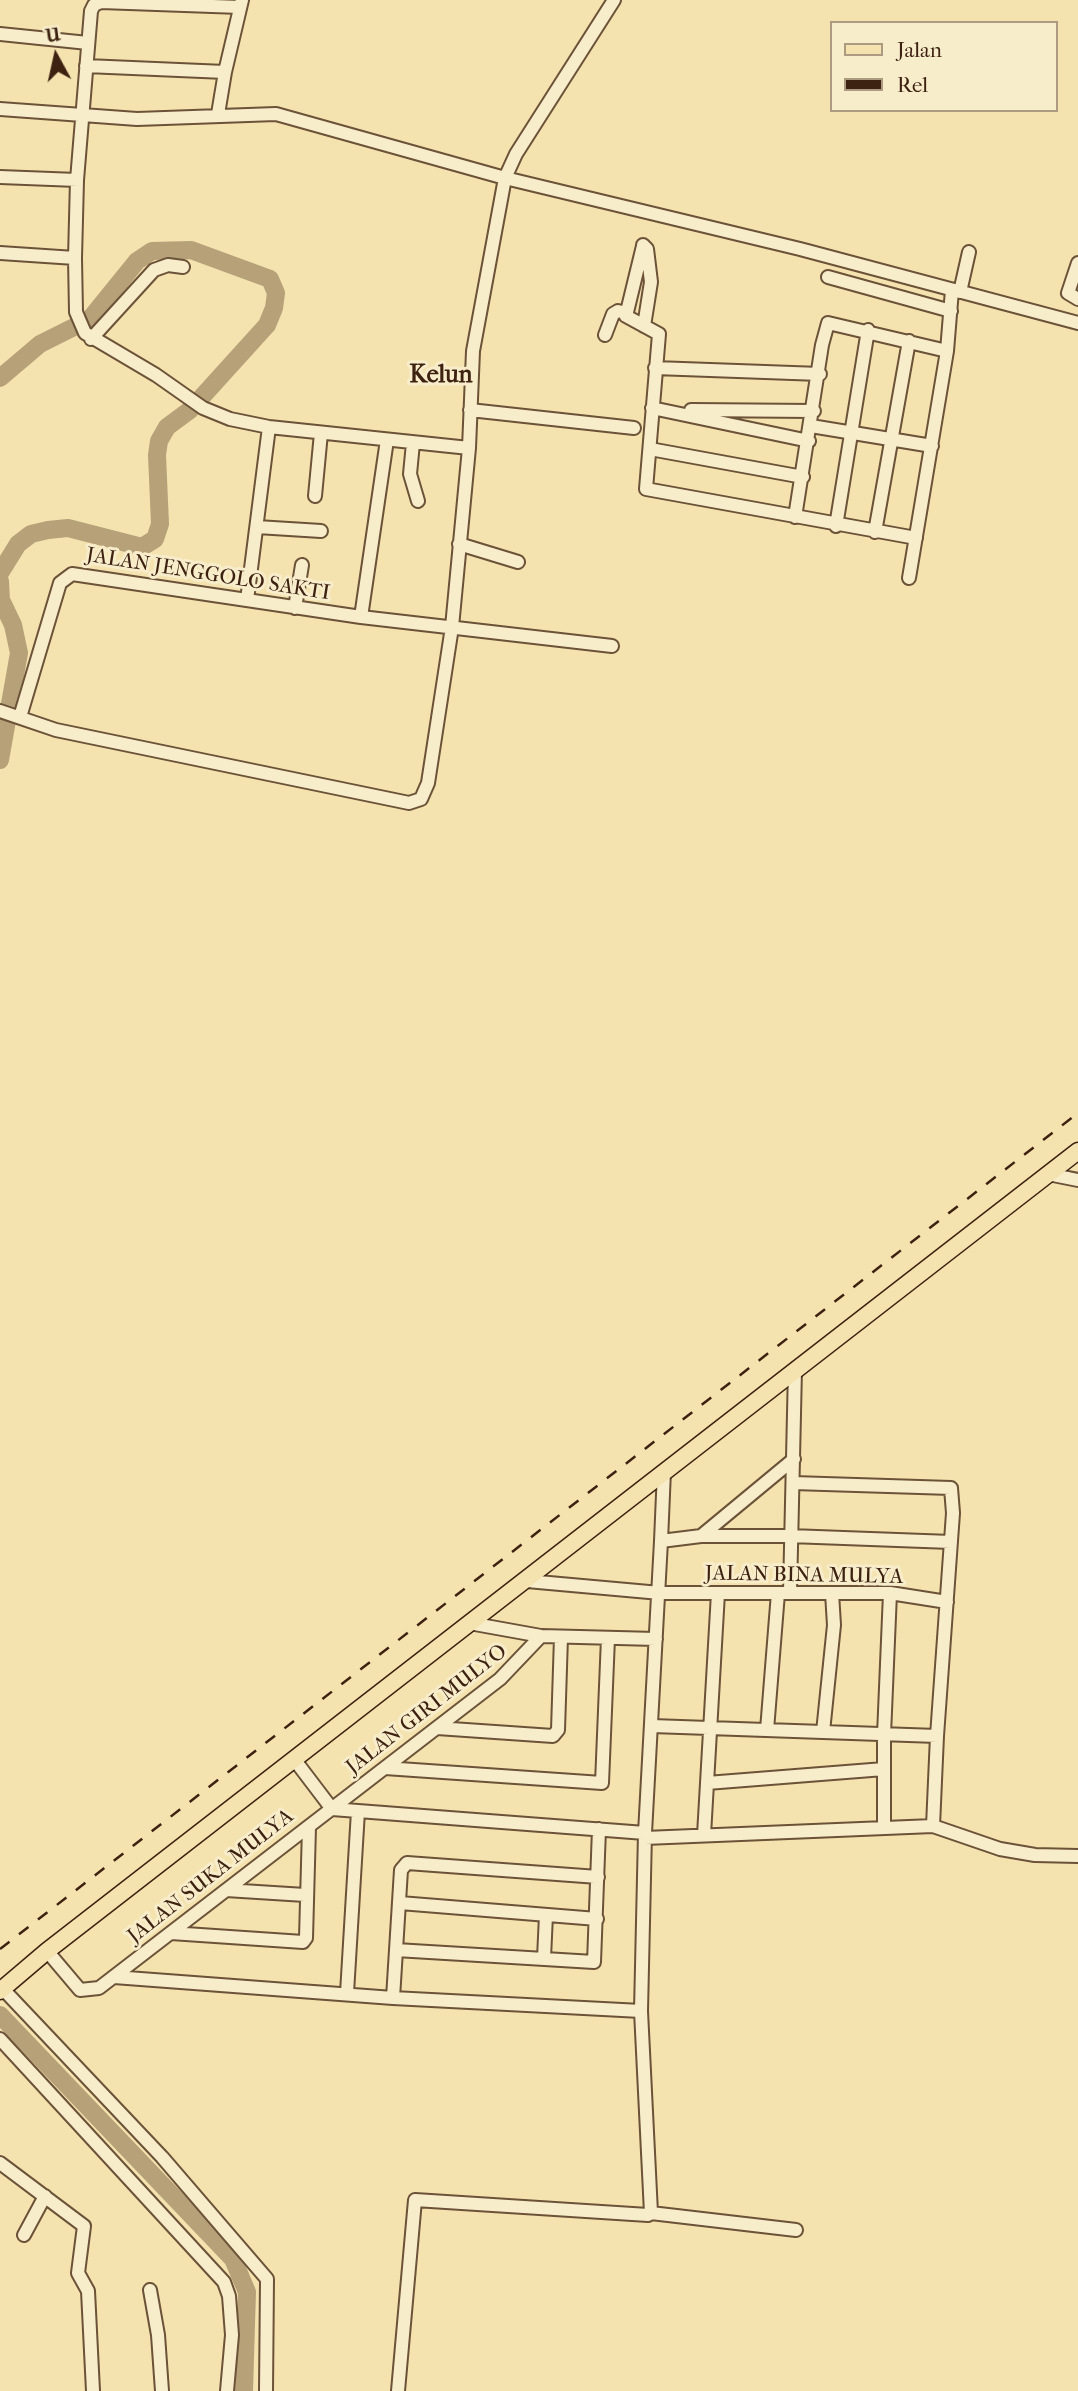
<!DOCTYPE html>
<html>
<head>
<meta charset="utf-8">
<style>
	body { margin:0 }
	#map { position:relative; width:1078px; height:2391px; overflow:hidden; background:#f4e3af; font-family:"IM FELL French Canon",serif }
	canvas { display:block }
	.legend { position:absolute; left:830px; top:21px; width:228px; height:91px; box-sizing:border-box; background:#f8edcb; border:2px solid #ad9b81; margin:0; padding:9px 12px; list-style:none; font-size:21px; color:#3d2111 }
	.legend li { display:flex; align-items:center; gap:14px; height:35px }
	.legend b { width:35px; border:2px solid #ad9b81 }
	.north { position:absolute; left:21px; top:21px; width:70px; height:70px; -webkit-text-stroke:5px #f8edcb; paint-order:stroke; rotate:352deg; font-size:19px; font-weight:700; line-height:28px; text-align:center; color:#3d2111 }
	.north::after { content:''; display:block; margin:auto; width:24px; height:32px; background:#3d2111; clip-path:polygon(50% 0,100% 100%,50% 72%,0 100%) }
</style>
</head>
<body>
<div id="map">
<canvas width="1078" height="2391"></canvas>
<ul class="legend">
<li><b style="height:9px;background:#f4e3af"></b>Jalan</li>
<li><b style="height:9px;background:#3d2111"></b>Rel</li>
</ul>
<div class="north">U</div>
</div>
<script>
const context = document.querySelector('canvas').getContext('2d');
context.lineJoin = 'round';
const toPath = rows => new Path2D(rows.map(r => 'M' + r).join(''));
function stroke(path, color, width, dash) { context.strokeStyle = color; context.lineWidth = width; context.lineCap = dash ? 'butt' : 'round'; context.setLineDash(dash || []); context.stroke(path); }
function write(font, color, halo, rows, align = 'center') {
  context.font = font + ' "IM FELL French Canon",serif'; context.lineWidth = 6; context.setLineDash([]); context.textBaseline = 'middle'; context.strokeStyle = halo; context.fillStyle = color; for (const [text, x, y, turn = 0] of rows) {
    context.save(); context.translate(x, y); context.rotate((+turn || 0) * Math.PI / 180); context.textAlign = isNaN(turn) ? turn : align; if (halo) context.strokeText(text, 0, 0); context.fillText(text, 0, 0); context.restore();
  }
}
const river = toPath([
	[0,378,40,344,90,319,137,261,152,251,191,250,270,279,276,293,274,308,267,325,190,410,167,427,159,441,157,455,160,524,155,539,142,547,68,528,48,530,31,534,18,544,0,573],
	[0,581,1,600,13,625,19,653,0,760],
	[0,2015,233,2259,247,2292,244,2391]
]);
const minor = toPath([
	[240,7,101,2,94,5,91,11,77,180,75,258,76,312,85,333,156,375,203,408,230,419,269,427,469,448],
	[0,34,88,43],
	[86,66,225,72],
	[0,109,137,119,276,114,505,178,800,249,1078,323],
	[218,114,225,72,242,0],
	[0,177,77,180],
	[643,245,647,249,651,282,644,326],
	[643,246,626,316,659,334,646,489,916,538],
	[0,253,75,258],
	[1078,263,1068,293,1078,299],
	[828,277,951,311],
	[960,292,969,252],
	[605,335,613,314,618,311,627,313],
	[91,339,154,270,168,265,183,267],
	[655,368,820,374],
	[652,408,809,441],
	[470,410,634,428],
	[691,410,814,411],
	[811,426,932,446],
	[413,443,410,474,418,501],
	[650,449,803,477],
	[315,496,321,433],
	[795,517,822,345,828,323,947,351],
	[836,526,868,330],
	[257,527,321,531],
	[875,532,909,341],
	[459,544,518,562],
	[909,578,947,351,952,290],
	[247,600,269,427],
	[295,608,302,565],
	[361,617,387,440],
	[0,711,56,730,409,803,421,799,428,783,452,627,469,448,473,351,505,178,516,154,614,0],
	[20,717,60,583,72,574,361,617,612,646],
	[1048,1174,1078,1180],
	[701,1536,794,1459],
	[661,1541,664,1471],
	[527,1581,660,1593,890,1593,947,1602],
	[790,1592,795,1369],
	[469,1623,541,1636,656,1639],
	[652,1726,937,1736,953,1513,951,1488,793,1483],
	[437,1728,553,1736,558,1730,561,1637],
	[767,1730,778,1593],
	[823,1732,834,1625,832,1593],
	[294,1759,332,1809,645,1833],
	[385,1768,602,1783,608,1638],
	[707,1783,884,1769],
	[884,1826,884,1735,890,1593],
	[933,1826,937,1736],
	[704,1835,718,1593],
	[645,1838,933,1826,1000,1849,1035,1855,1078,1856],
	[226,1890,305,1895],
	[400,1903,597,1919],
	[171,1933,303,1942,306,1938,309,1827],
	[396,1950,594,1962,599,1829],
	[47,1951,80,1990,99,1988,500,1679,541,1636],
	[544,1958,546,1915],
	[114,1977,393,1998,641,2011],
	[3,1989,162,2157,267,2279,266,2391],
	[347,1993,358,1811],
	[393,1998,401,1870,407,1863,598,1877],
	[0,2039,224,2282,229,2296,232,2335,227,2391],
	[0,2163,84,2226,78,2273,88,2291,93,2391],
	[651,2213,796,2230],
	[24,2235,45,2196],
	[150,2290,158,2335,162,2391],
	[398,2391,415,2200,648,2215,651,2213,641,2011,645,1833,661,1541,701,1536,790,1536,951,1542]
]);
const major = toPath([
	[0,1991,47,1951,1078,1151]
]);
const rail = toPath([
	[0,1949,1078,1113]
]);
const streetNames = [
	["JALAN JENGGOLO SAKTI",208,575,9],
	["JALAN BINA MULYA",804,1576,1],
	["JALAN GIRI MULYO",427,1710,-38],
	["JALAN SUKA MULYA",211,1877,-38]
];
const quarterNames = [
	["Kelun",441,376]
];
stroke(river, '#b6a179', 18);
stroke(minor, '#6b5238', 16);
stroke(major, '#3d2111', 19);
stroke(minor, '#f8edcb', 12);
stroke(major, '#f4e3af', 16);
stroke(rail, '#3d2111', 2.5, [12, 12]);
write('21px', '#3d2111', '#f8edcb', streetNames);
write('bold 24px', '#3d2111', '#f8edcb', quarterNames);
</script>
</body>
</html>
